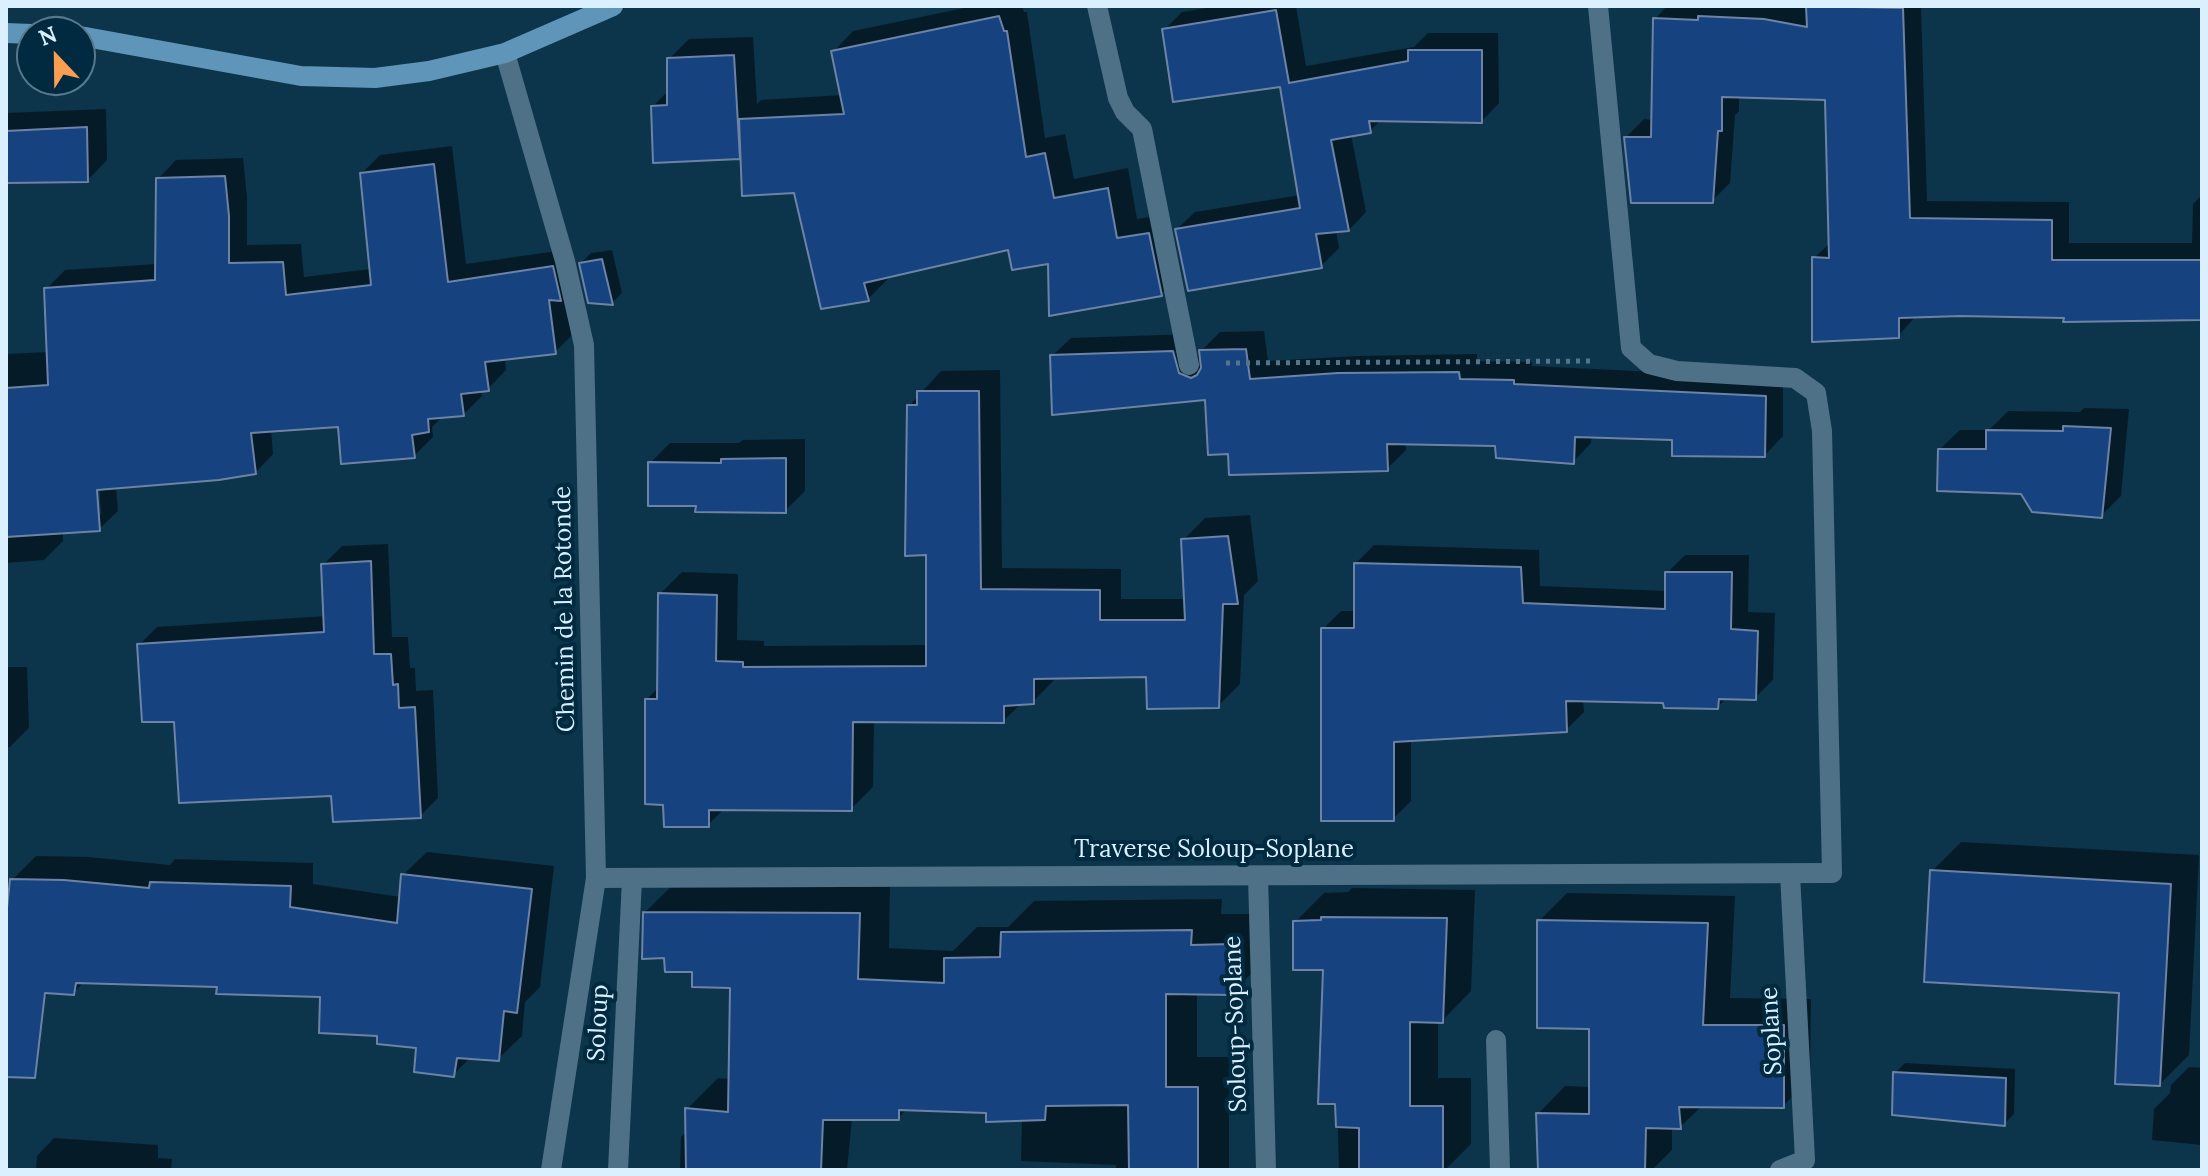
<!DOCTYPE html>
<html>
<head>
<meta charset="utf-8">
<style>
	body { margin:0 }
	#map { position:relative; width:2208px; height:1176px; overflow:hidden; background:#0c344b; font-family:Lora,serif }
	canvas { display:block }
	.frame { position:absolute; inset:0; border:8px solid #dbf0fe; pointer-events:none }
	.north { position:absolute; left:16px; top:16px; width:80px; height:80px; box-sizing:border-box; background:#012a40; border:2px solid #58798c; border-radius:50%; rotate:338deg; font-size:22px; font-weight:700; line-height:32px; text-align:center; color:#dbf0fe }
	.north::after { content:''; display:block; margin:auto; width:28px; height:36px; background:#fb9e51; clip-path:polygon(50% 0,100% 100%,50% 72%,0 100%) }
</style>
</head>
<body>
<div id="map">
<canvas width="2208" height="1176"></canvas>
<div class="frame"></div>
<div class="north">N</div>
</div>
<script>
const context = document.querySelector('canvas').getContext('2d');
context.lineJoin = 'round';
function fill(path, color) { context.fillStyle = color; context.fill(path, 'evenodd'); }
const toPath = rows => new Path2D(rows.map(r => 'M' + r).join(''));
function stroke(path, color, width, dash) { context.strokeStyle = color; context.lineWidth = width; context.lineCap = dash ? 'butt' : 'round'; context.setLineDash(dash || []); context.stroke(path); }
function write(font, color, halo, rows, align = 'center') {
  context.font = font + ' Lora,serif'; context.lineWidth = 8; context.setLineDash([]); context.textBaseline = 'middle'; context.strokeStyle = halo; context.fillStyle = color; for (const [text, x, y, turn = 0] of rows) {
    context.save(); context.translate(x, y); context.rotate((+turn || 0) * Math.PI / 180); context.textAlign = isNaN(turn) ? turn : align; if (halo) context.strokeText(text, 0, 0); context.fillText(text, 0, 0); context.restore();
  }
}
const shadow = toPath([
	[974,6,1022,6,1024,12,1027,12,1045,138,1065,134,1074,179,1128,168,1137,219,1169,214,1181,274,1161,294,1010,248,887,275,888,279,868,299,796,191,742,154,739,157,653,106,669,90,669,59,689,39,753,37,757,104,761,100,842,95,833,52,853,31],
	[1218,6,1296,6,1306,66,1414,47,1428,33,1498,33,1499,103,1482,121,1382,119,1370,131,1351,134,1366,212,1349,230,1336,231,1339,248,1321,266,1177,229,1195,212,1300,195,1281,84,1164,30,1182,12],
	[1667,6,1921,6,1927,201,2069,202,2069,243,2192,243,2193,204,2202,195,2202,319,1916,316,1898,336,1814,258,1831,242,1827,98,1739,96,1739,111,1735,115,1730,183,1712,201,1626,137,1644,119,1653,120,1655,19],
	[106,109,107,160,88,180,6,181,6,113],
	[452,146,466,264,571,249,574,333,555,352,505,358,506,370,488,389,481,390,482,396,463,415,443,416,432,427,433,437,414,456,340,425,271,430,273,454,255,473,116,487,118,511,99,529,63,531,63,541,44,560,6,563,6,354,49,352,46,289,65,270,157,264,158,179,176,160,243,158,247,197,247,245,301,244,304,277,371,269,362,173,380,155],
	[95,480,99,480,101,515,97,515],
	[612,250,622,293,612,303,581,263,591,253],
	[1264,331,1268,361,1358,356,1477,354,1477,361,1532,362,1532,366,1783,378,1783,436,1765,455,1674,438,1592,436,1591,443,1573,462,1497,445,1405,442,1406,450,1387,469,1230,452,1206,398,1052,356,1071,338,1191,334,1197,355,1202,357,1201,351,1220,332],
	[1000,370,1002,568,1121,569,1121,599,1186,599,1183,540,1205,518,1250,515,1258,581,1244,595,1240,684,1218,706,1148,675,1054,677,1054,680,1033,702,1022,703,1003,721,874,720,873,787,851,809,725,808,708,825,665,803,647,699,659,687,660,594,682,572,738,574,737,640,764,641,764,646,928,645,928,553,909,406,941,371],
	[2084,408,2129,409,2121,496,2101,516,2022,492,1940,449,1960,430,1989,430,2008,411,2080,412],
	[805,439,805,491,785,511,698,504,650,463,670,443,739,443,743,440],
	[388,544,392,637,408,637,410,668,415,668,416,691,433,690,438,798,420,816,333,794,176,720,139,645,157,627,326,616,323,565,342,546],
	[1374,545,1539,550,1540,586,1667,591,1667,573,1685,555,1749,555,1748,612,1775,613,1773,680,1755,698,1727,697,1718,707,1665,701,1583,700,1584,712,1566,730,1411,739,1411,801,1393,819,1323,629,1341,611,1356,611,1356,563],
	[6,667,27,667,29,728,10,747,6,747],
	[1961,842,2199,855,2189,1055,2160,1084,2122,992,1932,871],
	[427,852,554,866,540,987,525,1002,522,1036,498,1059,471,1057,453,1075,418,1046,379,1034,322,995,219,985,84,982,73,993,51,991,43,999,6,995,6,923,12,880,36,856,88,857,170,865,175,859,313,863,313,884,401,897,403,875],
	[677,881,890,883,889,948,953,951,977,927,1008,927,1034,901,1222,899,1221,914,1263,914,1263,962,1232,993,1197,992,1197,1057,1229,1057,1229,1170,1116,1170,1116,1165,1021,1161,1022,1119,988,1112,908,1108,898,1118,852,1118,847,1170,680,1170,681,1137,687,1131,687,1109,718,1078,730,1079,732,986,666,956,645,912],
	[1352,888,1475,890,1471,991,1442,1021,1438,1020,1438,1078,1471,1078,1471,1144,1445,1170,1339,1170,1337,1102,1325,968,1295,922,1324,893,1348,892],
	[1567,893,1735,896,1730,998,1811,999,1810,1079,1783,1106,1702,1106,1680,1127,1672,1127,1672,1150,1652,1170,1536,1170,1540,1163,1538,1114,1565,1086,1591,1087,1591,1027,1539,921],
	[1905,1063,2015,1069,2014,1114,2004,1124,1895,1073],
	[2189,1067,2202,1068,2202,1145,2152,1140,2154,1109,2170,1093,2171,1085],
	[54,1138,158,1145,158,1158,172,1159,171,1170,36,1170,37,1156]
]);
const building = toPath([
	[1806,6,1903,8,1910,218,2052,220,2052,260,2202,260,2202,320,2063,322,2064,318,1960,316,1899,318,1899,338,1812,342,1812,257,1829,258,1825,100,1722,97,1722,131,1718,131,1713,203,1631,203,1624,137,1651,137,1653,18,1698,20,1698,16,1764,19,1807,27,1806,6],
	[1276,10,1289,83,1408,61,1408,50,1482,50,1482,123,1369,121,1371,133,1331,140,1349,231,1316,234,1322,268,1188,291,1175,229,1300,208,1280,87,1173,102,1162,29,1276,10],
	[999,16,1004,31,1007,31,1026,157,1045,153,1054,198,1108,188,1117,238,1149,233,1162,296,1049,316,1048,264,1012,270,1008,250,864,283,869,301,821,309,794,193,742,196,739,119,844,114,831,51,999,16],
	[734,55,740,159,653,163,651,106,667,105,667,58,734,55],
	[87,127,88,182,6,183,6,131,87,127],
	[434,164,448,282,553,266,561,301,549,300,556,354,485,362,489,391,461,394,464,416,428,419,429,432,412,435,415,458,341,464,338,427,251,433,256,474,219,480,97,490,100,531,6,537,6,388,48,385,44,288,155,280,156,178,225,176,229,216,229,263,283,262,286,295,371,285,360,173,434,164],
	[602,259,613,305,588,303,579,263,602,259],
	[1246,349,1250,379,1338,373,1459,372,1460,379,1514,380,1514,384,1766,396,1765,457,1672,456,1672,440,1575,437,1574,464,1496,458,1495,446,1387,444,1388,471,1229,475,1228,454,1208,455,1205,400,1052,415,1050,355,1173,351,1179,373,1191,378,1197,375,1201,368,1199,350,1246,349],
	[917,391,979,391,981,589,1100,590,1100,620,1185,620,1181,539,1228,536,1238,604,1223,604,1219,708,1147,709,1146,677,1034,679,1034,704,1004,706,1004,723,853,722,852,811,709,810,709,827,664,827,663,805,645,804,645,699,657,699,658,593,717,595,716,661,743,662,743,667,926,666,926,555,905,556,907,405,917,405,917,391],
	[2063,426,2111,428,2102,518,2032,512,2021,494,1937,491,1938,449,1986,449,1986,430,2063,431,2063,426],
	[786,458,786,513,695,512,696,506,648,506,648,462,721,463,721,459,786,458],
	[371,561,374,654,391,654,393,685,398,684,399,708,415,707,421,818,333,822,331,796,179,803,174,722,142,722,137,644,324,632,321,564,371,561],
	[1354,563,1521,567,1523,603,1665,609,1665,572,1732,572,1731,629,1758,631,1756,700,1719,699,1718,709,1664,708,1663,703,1566,701,1567,732,1394,742,1394,821,1321,821,1321,628,1354,628,1354,563],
	[1930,870,2171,884,2160,1086,2115,1084,2119,993,1924,982,1930,870],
	[401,874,532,889,517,1013,504,1011,499,1061,457,1058,454,1077,414,1072,416,1048,377,1044,377,1036,319,1033,320,997,216,994,217,987,76,983,74,995,45,993,35,1078,6,1077,6,918,10,879,64,880,149,888,150,882,291,886,290,907,397,923,401,874],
	[643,912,860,913,858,979,944,983,944,958,1000,957,1001,932,1192,930,1191,945,1232,944,1233,995,1166,994,1166,1087,1198,1087,1198,1170,1129,1170,1128,1105,1046,1106,1045,1120,986,1122,986,1113,899,1110,899,1120,823,1120,821,1170,686,1170,685,1108,728,1112,730,988,692,987,692,972,665,972,664,958,642,959,643,912],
	[1321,917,1447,918,1443,1023,1410,1022,1410,1106,1443,1106,1443,1170,1359,1170,1359,1128,1336,1127,1335,1104,1318,1104,1323,970,1293,970,1293,921,1321,920,1321,917],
	[1537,920,1708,923,1703,1025,1784,1025,1784,1108,1679,1107,1681,1129,1646,1128,1645,1170,1538,1170,1536,1113,1589,1114,1589,1029,1537,1028,1537,920],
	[1893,1072,2006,1078,2005,1126,1892,1115,1893,1072]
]);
const path = toPath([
	[1226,363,1596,361]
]);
const lane = toPath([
	[1097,6,1118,98,1125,112,1142,129,1189,365],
	[1598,6,1631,348,1649,364,1677,371,1795,378,1816,393,1822,431,1832,873],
	[1258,876,1266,1170],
	[1496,1040,1500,1170],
	[618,1170,632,879],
	[1780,1170,1805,1160,1790,874]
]);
const street = toPath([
	[505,53,565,261,584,345,596,878,551,1170],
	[596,878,1832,873]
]);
const secondary = toPath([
	[6,33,32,34],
	[80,36,301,76,375,78,429,71,505,53,613,6]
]);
const streetNames = [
	["Chemin de la Rotonde",565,609,-91],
	["Traverse Soloup-Soplane",1214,850],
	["Soloup",599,1023,-87],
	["Soloup-Soplane",1236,1024,-92],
	["Soplane",1772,1031,-93]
];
fill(shadow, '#0007');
fill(building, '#16427f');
stroke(building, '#6c83a6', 2);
stroke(path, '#55768a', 5, [4, 6]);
stroke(lane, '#4f7187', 20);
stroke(street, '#4f7187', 20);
stroke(secondary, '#5e95b8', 20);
write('24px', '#dbf0fe', '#012a40', streetNames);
</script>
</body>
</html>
